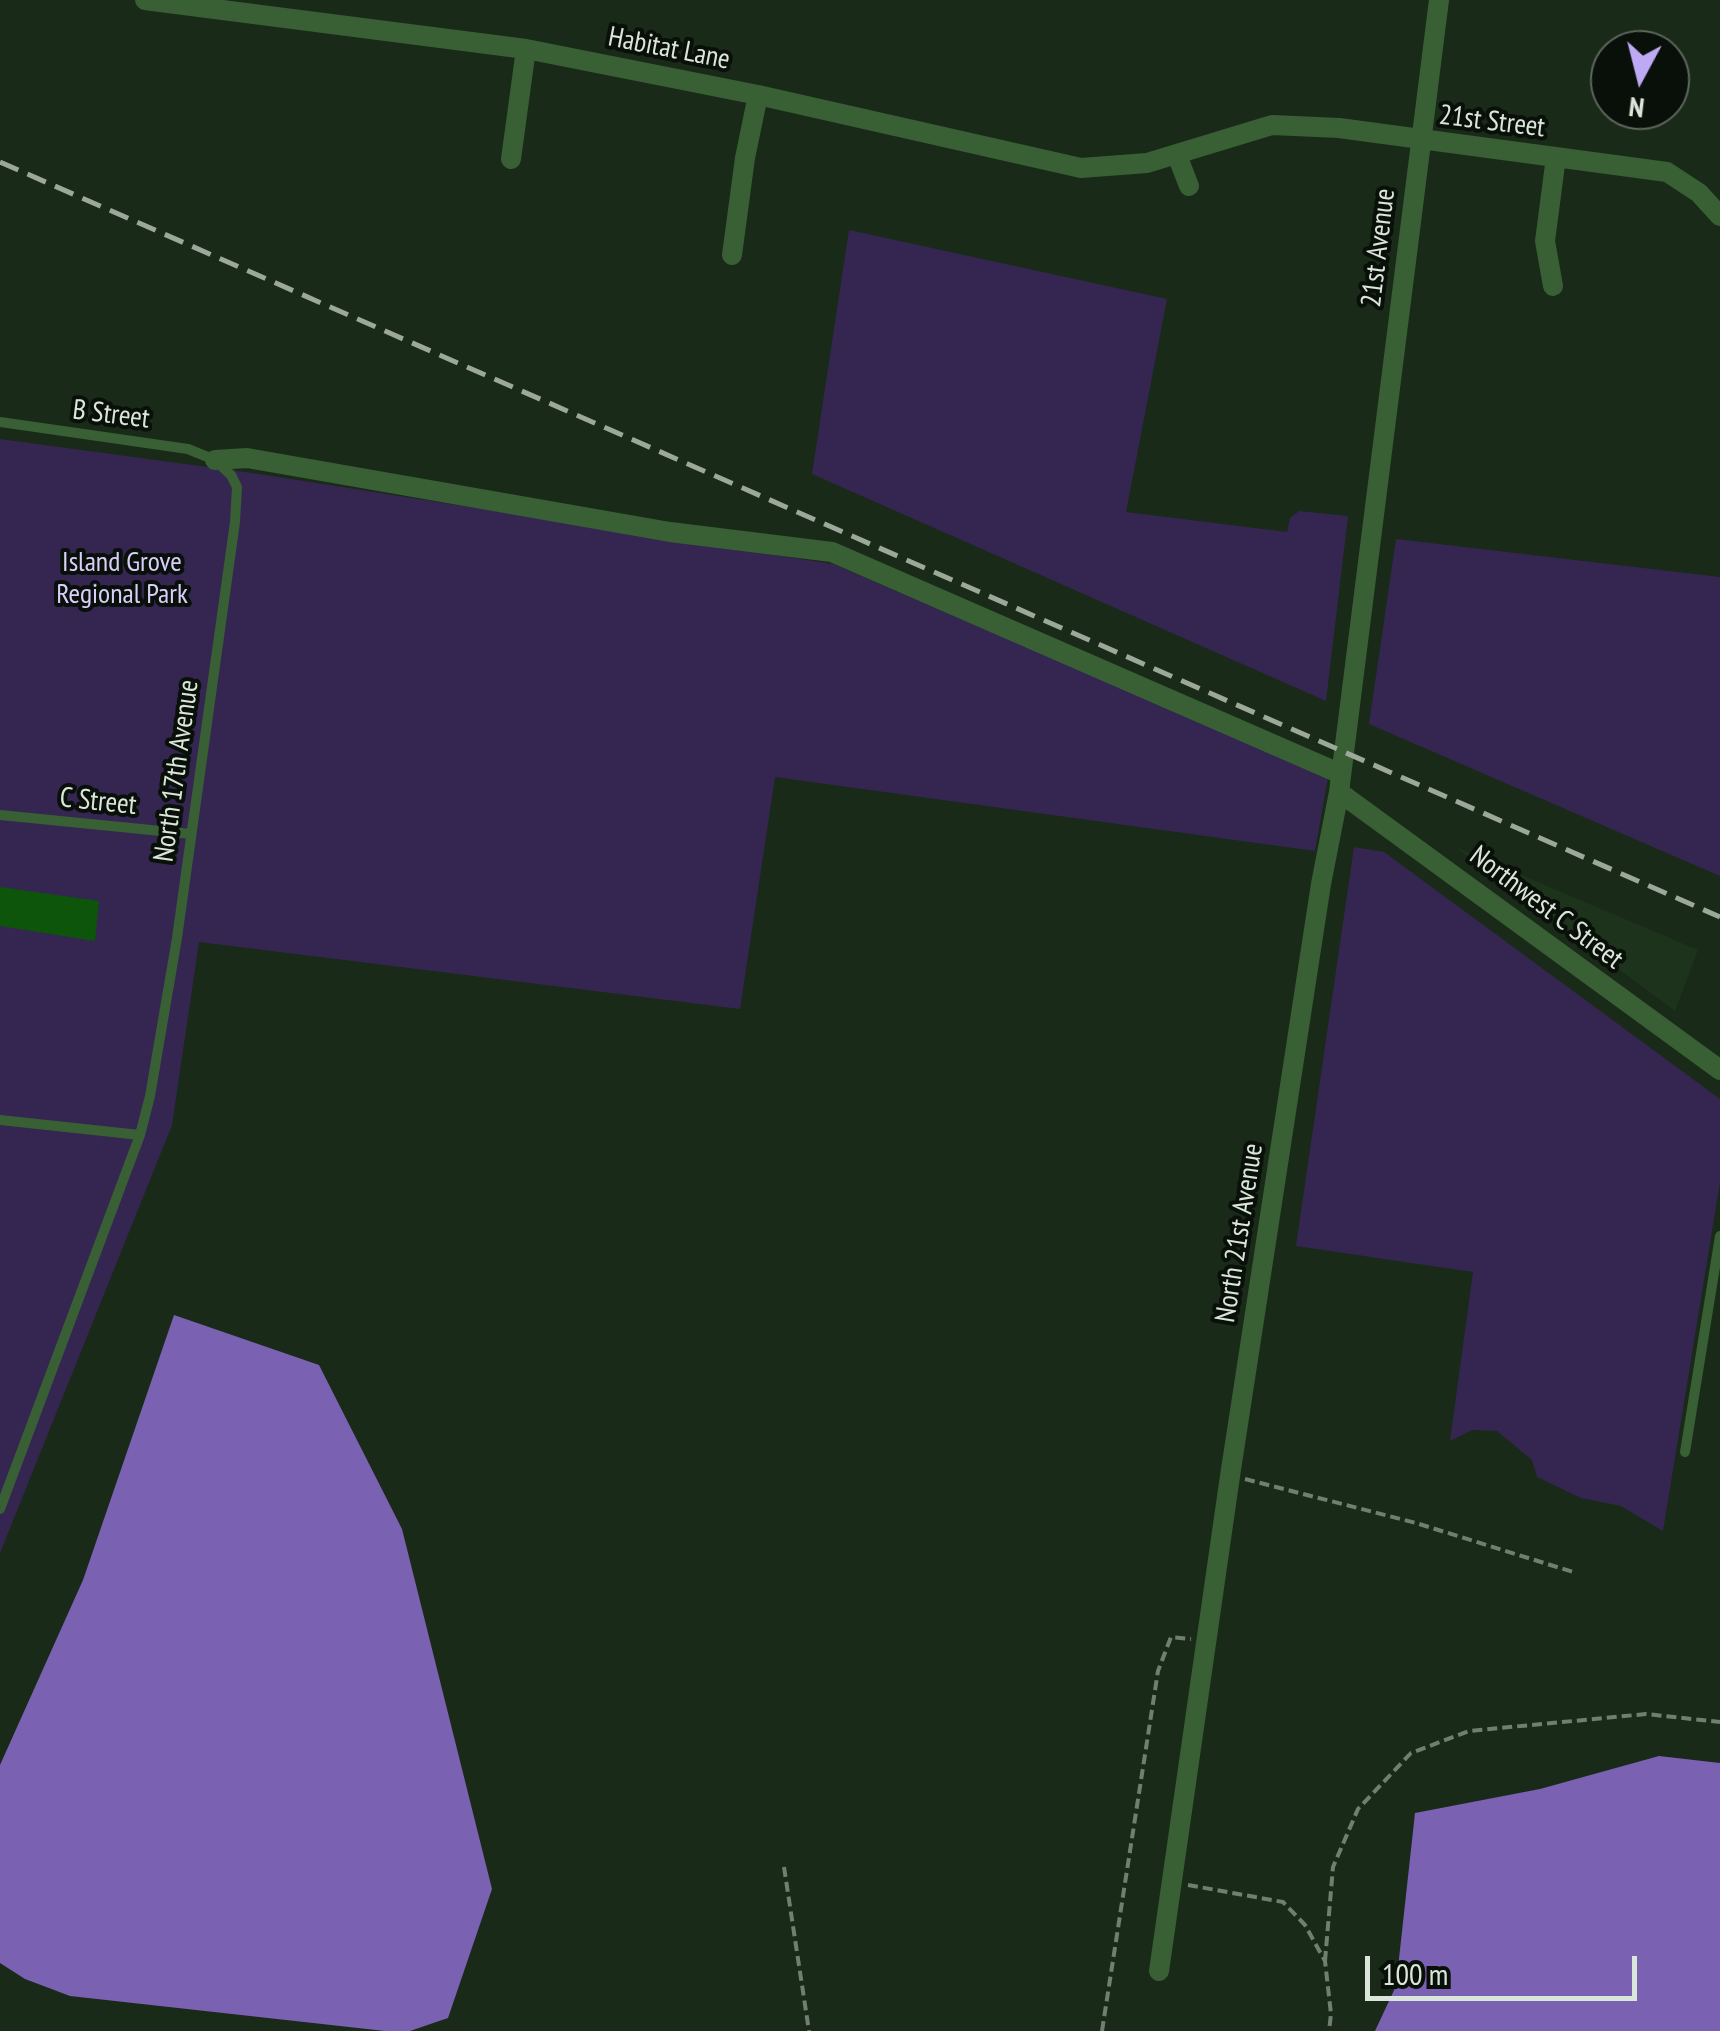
<!DOCTYPE html>
<html>
<head>
<meta charset="utf-8">
<style>
	body { margin:0 }
	#map { position:relative; width:1720px; height:2031px; overflow:hidden; background:#1a2a18; font-family:"PT Sans Narrow",sans-serif }
	canvas { display:block }
	.north { position:absolute; left:1590px; top:30px; width:100px; height:100px; box-sizing:border-box; background:#091009; border:2px solid #5d665d; border-radius:50%; rotate:187deg; font-size:28px; font-weight:700; line-height:40px; text-align:center; color:#dbe6da }
	.north::after { content:''; display:block; margin:auto; width:35px; height:45px; background:#bea9f5; clip-path:polygon(50% 0,100% 100%,50% 72%,0 100%) }
	.scale { position:absolute; left:1365px; top:1956px; width:272px; height:45px; box-sizing:border-box; border:5px solid #dbe6da; border-top:0; padding-left:12px; font-size:30px; line-height:35px; white-space:nowrap; color:#dbe6da; -webkit-text-stroke:8px #091009; paint-order:stroke }
</style>
</head>
<body>
<div id="map">
<canvas width="1720" height="2031"></canvas>
<div class="north">N</div>
<div class="scale">100 m</div>
</div>
<script>
const context = document.querySelector('canvas').getContext('2d');
context.lineJoin = 'round';
function fill(path, color) { context.fillStyle = color; context.fill(path, 'evenodd'); }
const toPath = rows => new Path2D(rows.map(r => 'M' + r).join(''));
function stroke(path, color, width, dash) { context.strokeStyle = color; context.lineWidth = width; context.lineCap = dash ? 'butt' : 'round'; context.setLineDash(dash || []); context.stroke(path); }
function write(font, color, halo, rows, align = 'center') {
  context.font = font + ' "PT Sans Narrow",sans-serif'; context.lineWidth = 8; context.setLineDash([]); context.textBaseline = 'middle'; context.strokeStyle = halo; context.fillStyle = color; for (const [text, x, y, turn = 0] of rows) {
    context.save(); context.translate(x, y); context.rotate((+turn || 0) * Math.PI / 180); context.textAlign = isNaN(turn) ? turn : align; if (halo) context.strokeText(text, 0, 0); context.fillText(text, 0, 0); context.restore();
  }
}
const built = toPath([
	[1455,847,1698,950,1675,1011]
]);
const green = toPath([
	[849,230,1167,299,1126,512,1287,532,1290,518,1299,511,1348,516,1326,701,812,474],
	[0,439,259,474,833,564,1328,777,1315,851,775,777,740,1009,199,942,172,1125,0,1553],
	[1396,539,1720,577,1720,876,1369,724],
	[1354,847,1384,852,1720,1099,1720,1182,1663,1531,1621,1506,1581,1498,1537,1477,1532,1460,1497,1431,1472,1430,1450,1441,1473,1272,1296,1246]
]);
const water = toPath([
	[174,1315,319,1365,402,1529,492,1889,448,2018,410,2031,385,2031,70,1996,25,1979,0,1963,0,1765,83,1580],
	[1659,1756,1720,1763,1720,2031,1375,2031,1396,1986,1415,1813,1540,1789]
]);
const building = toPath([
	[0,887,99,901,95,941,0,926]
]);
const path = toPath([
	[1245,1479,1416,1523,1573,1572],
	[784,1867,809,2031],
	[1188,1885,1283,1902,1305,1925,1325,1961,1331,2014,1329,2031],
	[1325,1961,1333,1867,1358,1809,1411,1753,1469,1731,1646,1714,1720,1722],
	[1102,2031,1158,1671,1171,1637,1191,1639]
]);
const lane = toPath([
	[0,422,188,449,215,460,231,475,237,487,235,522,177,938,150,1096,140,1135,0,1509],
	[0,815,191,834],
	[0,1120,140,1135],
	[1685,1452,1720,1236]
]);
const street = toPath([
	[145,0,526,49,758,95,1081,168,1147,163,1272,125,1339,128,1667,172,1699,193,1720,216],
	[1177,155,1189,186],
	[511,159,526,49],
	[732,255,745,158,758,95],
	[1553,286,1545,241,1556,157],
	[215,460,247,458,670,532,832,552,1341,774],
	[1339,792,1720,1070],
	[1159,1971,1230,1476,1321,884,1339,792,1439,0]
]);
const rail = toPath([
	[0,162,1720,917]
]);
const streetNames = [
	["Habitat Lane",669,49,11],
	["21st Street",1492,122,7],
	["21st Avenue",1379,248,-83],
	["B Street",111,415,7],
	["North 17th Avenue",177,771,-82],
	["C Street",98,802,6],
	["Northwest C Street",1546,908,37],
	["North 21st Avenue",1240,1233,-81]
];
const parkNames = [
	["Island Grove",122,563],
	["Regional Park",122,595]
];
fill(built, '#1e331c');
fill(green, '#342651');
fill(water, '#7a61b2');
fill(building, '#0c550a');
stroke(path, '#717f70', 4, [10, 5]);
stroke(lane, '#386034', 10);
stroke(street, '#386034', 20);
stroke(rail, '#9ba89a', 5, [20, 10]);
write('28px', '#dbe6da', '#091009', streetNames);
write('28px', '#d9cefb', '#091009', parkNames);
</script>
</body>
</html>
